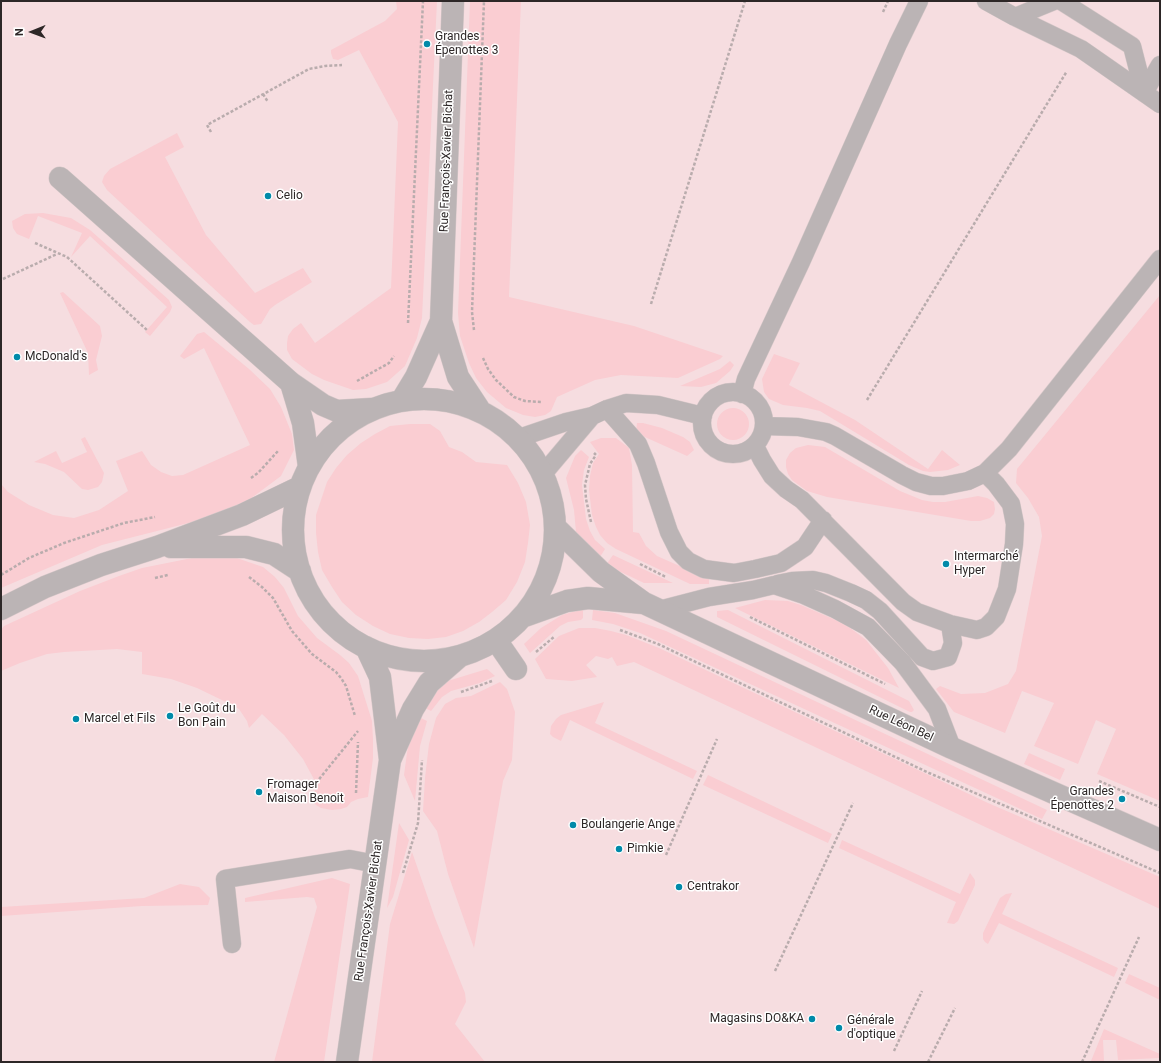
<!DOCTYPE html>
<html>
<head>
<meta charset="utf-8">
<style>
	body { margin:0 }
	#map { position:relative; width:1161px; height:1063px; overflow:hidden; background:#fdedee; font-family:Roboto,sans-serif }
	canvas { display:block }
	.frame { position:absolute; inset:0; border:2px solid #2d2727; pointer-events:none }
	.north { position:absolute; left:12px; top:12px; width:40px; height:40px; -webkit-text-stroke:3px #fff; paint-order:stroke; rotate:269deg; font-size:11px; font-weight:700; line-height:16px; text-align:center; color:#2d2727 }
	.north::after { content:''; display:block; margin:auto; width:14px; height:18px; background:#2d2727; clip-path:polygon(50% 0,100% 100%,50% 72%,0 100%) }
</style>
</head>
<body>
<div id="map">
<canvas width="1161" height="1063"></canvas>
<div class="frame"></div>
<div class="north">N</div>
</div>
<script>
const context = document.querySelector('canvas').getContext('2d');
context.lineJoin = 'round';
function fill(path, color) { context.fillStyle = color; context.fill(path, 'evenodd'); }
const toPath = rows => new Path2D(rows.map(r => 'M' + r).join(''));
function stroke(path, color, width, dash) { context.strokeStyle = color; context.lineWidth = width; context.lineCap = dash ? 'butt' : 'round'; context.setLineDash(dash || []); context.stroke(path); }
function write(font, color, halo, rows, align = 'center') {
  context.font = font + ' Roboto,sans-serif'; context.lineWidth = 3; context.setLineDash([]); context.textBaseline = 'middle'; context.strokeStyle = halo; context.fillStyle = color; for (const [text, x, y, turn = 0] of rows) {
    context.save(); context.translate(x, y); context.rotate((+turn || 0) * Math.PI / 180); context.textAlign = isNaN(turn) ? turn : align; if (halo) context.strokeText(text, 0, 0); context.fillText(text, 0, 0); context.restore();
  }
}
const built = toPath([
	[1,1,1160,1,1160,1062,1,1062]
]);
const green = toPath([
	[396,1,437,1,422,318,417,338,405,366,387,382,366,389,353,390,324,380,312,374,292,359,287,350,287,343,288,336,293,329,301,323,315,343,391,288,398,122,359,50,338,60,333,59,331,53,331,50,385,21,397,9],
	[470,1,521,1,509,297,634,326,723,356,720,359,678,378,621,375,595,380,557,397,551,411,545,415,535,417,523,415,506,408,487,392,476,378,469,363,460,336,458,313],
	[177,133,184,147,165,157,206,235,255,293,303,268,312,282,275,305,270,309,261,324,254,325,250,322,107,190,102,182,104,176,110,169],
	[43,213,71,218,90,230,169,300,172,307,170,312,150,336,145,332,167,307,90,236,71,257,82,233,38,216,29,239,17,234,13,228,12,221,25,214],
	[63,292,100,326,102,336,96,360,98,370,89,375,88,353,60,293],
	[1160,295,1160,801,1097,774,1116,729,1096,720,1078,764,1034,746,1054,703,1022,691,1005,733,954,712,936,689,940,686,961,694,985,693,1008,684,1016,671,1042,536,1039,517,1028,498,1016,483,1017,469],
	[204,332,249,369,270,389,281,407,292,434,294,450,281,476,246,502,208,518,102,545,1,588,1,484,8,492,29,505,53,515,74,518,99,510,128,491,116,461,142,451,151,465,161,472,172,476,183,475,250,445,204,348,184,359,180,356,197,334],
	[774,354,800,363,789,385,855,420,928,469,942,450,960,465,948,470,930,472,923,471,909,465,820,411,807,408,783,405,769,399,764,392,762,379],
	[730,361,734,365,730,371,716,383,701,387,680,386,720,369],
	'717 424a16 16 0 1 1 32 0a16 16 0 1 1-32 0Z',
	[637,423,643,423,662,428,683,437,690,442,694,450,687,456,636,433],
	[410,424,430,424,440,431,449,447,462,452,476,462,507,465,518,483,526,502,530,525,528,543,525,562,517,582,506,600,492,612,479,622,463,631,446,637,428,639,409,638,390,634,373,626,356,615,342,602,332,587,322,570,318,552,316,533,316,515,327,482,336,468,347,455,361,443,375,434,390,426],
	[85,437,104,473,102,482,98,487,88,490,82,489,64,472,45,464,34,462,56,451,62,463,87,452,81,439],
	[601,438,616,438,629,448,632,465,633,532,639,533,646,546,657,556,709,579,709,584,690,584,616,549,607,543,600,535,596,527,592,515,589,490,590,476,593,463,599,454,590,442],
	[808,445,825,447,900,491,922,500,933,502,945,502,978,496,987,498,994,502,995,509,994,514,990,518,980,521,971,521,827,497,807,491,792,480,788,474,786,467,786,460,790,453,796,448],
	[581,450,589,457,584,470,582,485,586,519,590,531,595,540,605,549,600,557,576,532,574,510,566,478,575,456],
	[207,555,231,556,263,567,275,577,284,588,298,616,317,638,340,655,349,663,358,676,372,721,373,739,373,758,368,797,358,799,351,802,347,807,341,809,332,810,321,808,316,805,313,801,316,783,303,759,284,735,262,714,249,728,247,721,239,709,226,702,197,688,171,679,142,674,142,652,117,649,64,652,47,654,20,663,1,671,1,630,4,626,80,591,119,576,142,568],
	[613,555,673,583,644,583,606,565],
	[765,600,788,601,801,605,845,624,866,640,888,668,899,688,735,608],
	[583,609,583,618,581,620,568,622,560,626,530,653,524,644,541,628,562,615],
	[593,610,615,613,666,631,1047,810,1042,819,640,633,613,624,592,620],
	[728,610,909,701,914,710,912,712,910,712,717,617,717,611],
	[579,628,595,628,611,631,626,635,659,648,988,803,1160,877,1160,909,634,662,617,666,612,657,608,659,596,656,586,665,597,677,572,681,546,679,535,659,559,636],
	[487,669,495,676,480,683,451,691,442,697,431,711,421,706,441,683],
	[500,682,507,689,515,712,512,760,503,781,474,948,448,874,437,831,423,811,425,778,429,744,436,718,445,704,456,698,471,696],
	[604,702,595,723,697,771,693,779,570,720,561,741,553,737,550,734,551,726,556,719,561,715],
	[417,716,427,721,420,746,415,801,404,775,407,753,412,727],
	[1029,753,1065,769,1060,780,1024,764],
	[708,775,832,834,828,843,703,785],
	[399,823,409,840,393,897,387,908],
	[842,840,960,894,970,873,975,880,975,885,958,921,954,924,947,923,956,902,839,848],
	[412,852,435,918,465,993,466,1002,455,1024,485,1062,372,1062,390,924],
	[332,878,350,884,324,1062,274,1062,317,907,314,898,307,897,245,902,245,898],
	[180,884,199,887,210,898,208,905,142,906,1,916,1,907,144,898],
	[1012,893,1002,914,1118,968,1114,977,999,923,988,944,985,942,983,939,983,933,1000,898,1006,894],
	[1129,974,1160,988,1160,1000,1125,983],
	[1104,1029,1160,1054,1160,1058,1118,1060,1116,1040,1103,1040,1104,1061,1091,1061]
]);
const path = toPath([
	[883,12,888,1],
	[263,94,268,102],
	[211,132,207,125,309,69,325,66,342,65],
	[35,243,67,257,147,330],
	[3,279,57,254],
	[651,304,745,1],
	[408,323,423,1],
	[474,330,472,312,484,1],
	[483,358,488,369,496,380,514,397,525,401,541,402],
	[357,381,389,363,394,356],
	[867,400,1067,71],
	[251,478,258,473,278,451],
	[591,522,586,499,585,485,590,464,596,455,594,453],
	[640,564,666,577],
	[1,575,29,558,64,543,124,523,155,517],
	[249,577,262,587,273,598,292,631,312,654,336,672,341,678,346,686,355,716],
	[155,578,168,575],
	[750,617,885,684],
	[620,630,658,644,929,773,1160,873],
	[536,652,555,636],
	[461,692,492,681],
	[1099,781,1160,807],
	[316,783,358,731],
	[356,793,358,742],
	[666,855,717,739],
	[403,873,418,823,422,760],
	[775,971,853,803],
	[894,1051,922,991],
	[928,1062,955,1008],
	[1082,1062,1139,937]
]);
const service = toPath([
	[986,1,1015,17,1081,49,1160,104],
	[1061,1,1132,46,1144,93],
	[1015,17,1054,1],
	[1144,93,1160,65],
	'702 423a31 31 0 1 1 62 0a31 31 0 1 1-62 0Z',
	[742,394,746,379,801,262,898,44,919,1],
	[607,409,638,444,646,463,669,532,679,552,688,561,704,569,734,573,755,569,781,563,805,547,823,520],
	[764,426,798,427,826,432,835,436,902,475,916,482,931,486,943,486,968,481,985,473,1009,449,1160,259],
	[519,438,566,422,592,416,607,409,626,403,658,405,703,416],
	[755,446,762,460,772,476,786,489,802,500,903,602,917,612,950,624,977,630,986,627,996,617,1007,589,1014,544,1015,524,1011,504,996,484,985,473],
	[543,474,592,416],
	[777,584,792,581,813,580,826,583,851,593,866,600,880,611,922,657,933,661,948,657,953,643,950,624],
	[659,610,709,597,753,590,774,585,804,595,835,609,868,627,903,663,937,709,952,748],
	[232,944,225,879,350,859,376,864]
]);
const minor = toPath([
	[453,1,441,321,458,377,479,409],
	[60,178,291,383,323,405,337,411,371,409],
	[291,383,303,423,309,467],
	'293 530a131 131 0 1 1 262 0a131 131 0 1 1-262 0Z',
	[402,400,416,377,441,321],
	[555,527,601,572,644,603,952,748,1160,840],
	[171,547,246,547,274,554,300,571],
	[1,609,45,587,101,565,157,547,242,515,300,487],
	[522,617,567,601,588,598,643,603],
	[496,640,516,669],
	[366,647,380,677,390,760],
	[347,1062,390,760,413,709,429,683,460,656]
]);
const markers = [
	[427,44,4,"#008aa9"],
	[268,196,4,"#008aa9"],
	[17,357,4,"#008aa9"],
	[946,564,4,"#008aa9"],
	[170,716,4,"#008aa9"],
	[76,719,4,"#008aa9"],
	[259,792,4,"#008aa9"],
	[1122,799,4,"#008aa9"],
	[573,825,4,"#008aa9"],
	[619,849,4,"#008aa9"],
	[679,887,4,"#008aa9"],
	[812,1019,4,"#008aa9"],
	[839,1028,4,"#008aa9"]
];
const poiNames = [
	["Grandes",435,37],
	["Épenottes 3",435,51],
	["Celio",276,196],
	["McDonald's",25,357],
	["Intermarché",954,557],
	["Hyper",954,571],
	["Le Goût du",178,709],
	["Bon Pain",178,723],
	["Marcel et Fils",84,719],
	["Fromager",267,785],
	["Maison Benoit",267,799],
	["Grandes",1114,792,"right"],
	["Épenottes 2",1114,806,"right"],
	["Boulangerie Ange",581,825],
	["Pimkie",627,849],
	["Centrakor",687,887],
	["Magasins DO&KA",804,1019,"right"],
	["Générale",847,1021],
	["d'optique",847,1035]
];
const streetNames = [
	["Rue François-Xavier Bichat",447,161,-88],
	["Rue Léon Bel",901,724,25],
	["Rue François-Xavier Bichat",369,911,-82]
];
fill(built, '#f6dde0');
fill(green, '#facdd2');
stroke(service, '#d8c9ca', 19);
stroke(minor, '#d8c9ca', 23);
stroke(path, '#b9acad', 2.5, [3, 2]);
stroke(service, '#bbb4b5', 18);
stroke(minor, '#bbb4b5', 22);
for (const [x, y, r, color] of markers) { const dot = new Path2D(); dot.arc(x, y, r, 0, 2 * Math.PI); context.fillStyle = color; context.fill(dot); stroke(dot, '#fff', 1.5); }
write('12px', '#2d2727', '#fff', poiNames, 'left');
write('12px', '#2d2727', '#fff', streetNames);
</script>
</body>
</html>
